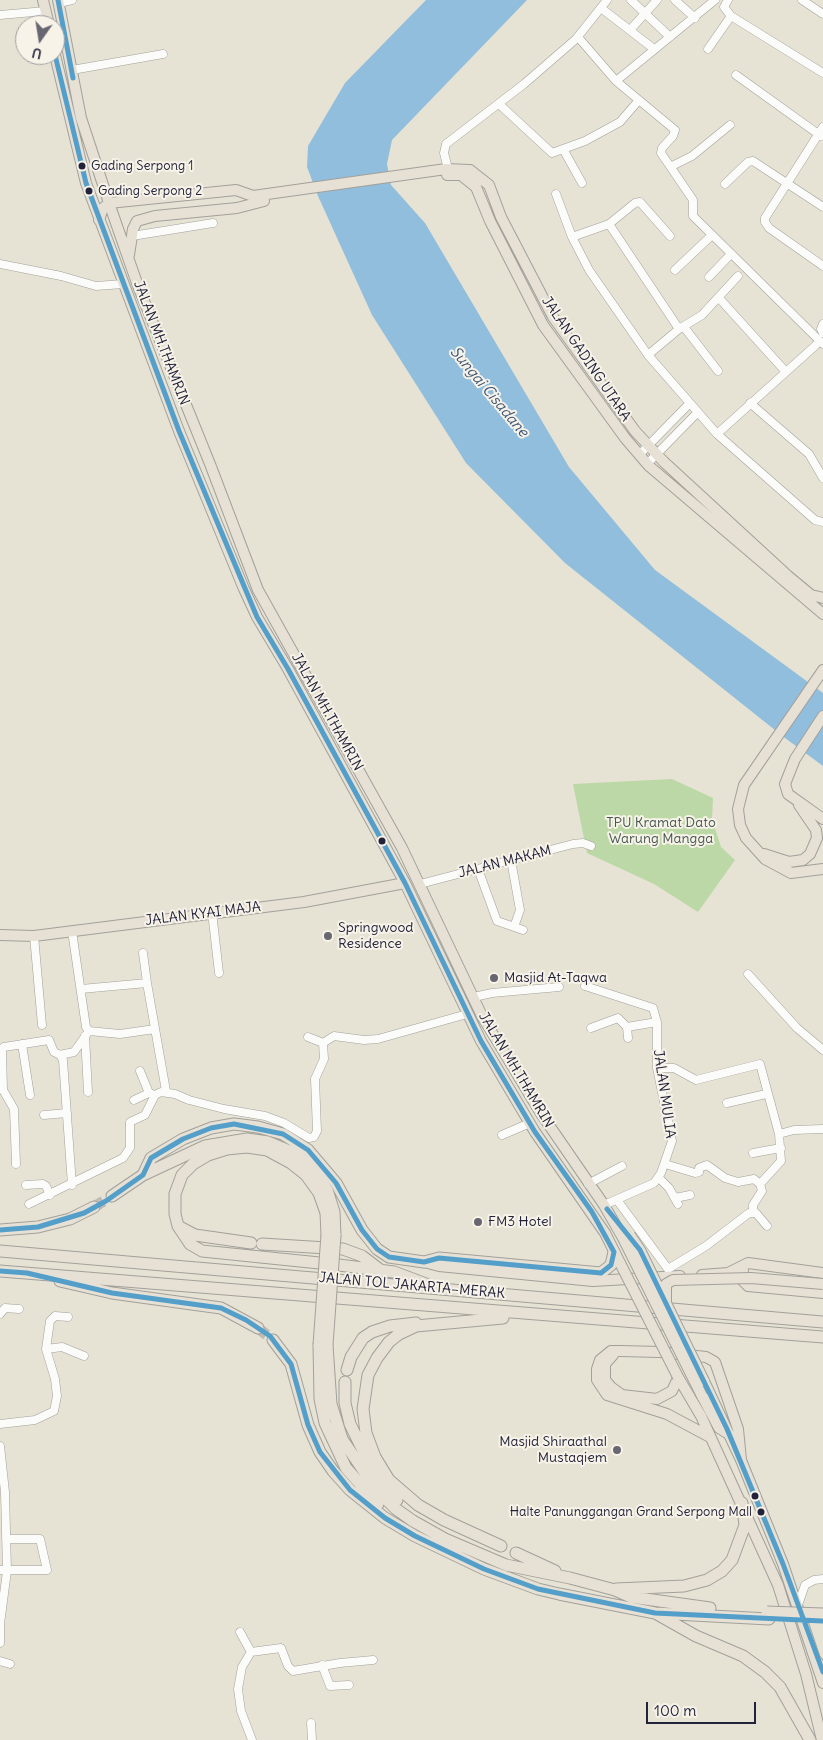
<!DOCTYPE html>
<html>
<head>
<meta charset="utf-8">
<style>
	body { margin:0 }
	#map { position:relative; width:823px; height:1740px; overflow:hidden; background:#e6e3d4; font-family:Delius,sans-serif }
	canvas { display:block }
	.north { position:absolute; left:15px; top:15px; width:50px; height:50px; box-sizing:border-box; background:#f7f3e8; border:1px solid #a29fa3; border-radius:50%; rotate:193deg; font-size:14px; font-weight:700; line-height:20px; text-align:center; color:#22223b }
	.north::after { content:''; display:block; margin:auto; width:18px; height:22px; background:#676671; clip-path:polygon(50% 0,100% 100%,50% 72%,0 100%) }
	.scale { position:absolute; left:646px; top:1702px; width:110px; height:22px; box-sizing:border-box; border:2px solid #22223b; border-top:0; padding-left:6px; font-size:15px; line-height:18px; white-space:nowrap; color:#22223b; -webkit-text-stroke:4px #f7f3e8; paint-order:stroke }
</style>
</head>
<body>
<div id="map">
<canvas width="823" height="1740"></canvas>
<div class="north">U</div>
<div class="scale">100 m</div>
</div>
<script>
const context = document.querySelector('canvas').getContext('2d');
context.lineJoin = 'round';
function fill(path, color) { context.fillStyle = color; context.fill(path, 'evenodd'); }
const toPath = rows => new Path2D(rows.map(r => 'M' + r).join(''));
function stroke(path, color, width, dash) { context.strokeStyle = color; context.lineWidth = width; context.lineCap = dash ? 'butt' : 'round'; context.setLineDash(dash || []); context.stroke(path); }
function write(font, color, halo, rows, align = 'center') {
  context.font = font + ' Delius,sans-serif'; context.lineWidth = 4; context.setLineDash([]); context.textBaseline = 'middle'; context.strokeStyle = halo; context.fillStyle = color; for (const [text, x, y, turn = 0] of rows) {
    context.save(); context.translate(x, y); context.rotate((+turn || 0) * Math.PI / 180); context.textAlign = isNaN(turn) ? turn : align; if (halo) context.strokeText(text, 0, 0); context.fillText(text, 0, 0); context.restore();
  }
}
const green = toPath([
	[672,779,713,798,712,819,721,847,735,860,698,912,654,884,587,853,573,784]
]);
const water = toPath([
	[426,0,527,0,392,140,387,164,391,185,425,223,569,467,655,570,823,693,823,766,785,738,565,563,466,463,372,315,318,196,307,167,308,146,345,83]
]);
const highwayTunnel = toPath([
	[94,1207,112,1196],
	[258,1328,273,1340]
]);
const minor = toPath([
	[631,0,670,37],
	[675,0,695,18],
	[728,0,724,7,731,16,823,73],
	[802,0,823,14],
	[59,3,72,0],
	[601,8,654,49],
	[0,15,45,11],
	[630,30,657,0],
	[578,37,616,81,675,130,673,136,662,148,661,153,693,200,693,216,823,344],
	[708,49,731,16],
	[72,70,163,54],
	[736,75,821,136],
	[616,81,715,0],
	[499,104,552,153,585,141,620,122,639,100],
	[823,127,765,218,765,222,769,228,823,266],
	[563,149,582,183],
	[672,166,692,156,730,125],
	[448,169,444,153,446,144,524,84,576,39,607,0],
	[725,184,748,162,753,161,823,207],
	[556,194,572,237,589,270,648,355,717,434,815,520,823,522],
	[609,224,679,329],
	[132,236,213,223],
	[572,237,609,224,635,203,640,202,670,236],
	[0,264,61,276,96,286,123,284],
	[675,270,712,235],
	[709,277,731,254],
	[719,298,786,372],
	[823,324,821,329,823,333],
	[684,327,718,371],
	[648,355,679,329,702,315,738,276],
	[750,403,809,454,823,478],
	[717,434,816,345],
	[639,455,689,404],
	[647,464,697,413],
	[511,860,520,910,514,927],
	[478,869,497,921,523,930],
	[420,884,573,844,583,843,591,846],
	[212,912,219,973],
	[72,931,86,1027,89,1031],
	[34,936,42,1025],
	[143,953,147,983],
	[748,974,797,1028,823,1050],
	[585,986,653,1008,657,1022,657,1068,672,1141,661,1173,654,1183,604,1205],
	[81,989,147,983,166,1091],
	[474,997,492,993,559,987],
	[591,1028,618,1018,627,1027],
	[89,1031,120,1034,155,1029],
	[85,1036,88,1092],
	[308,1037,323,1043],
	[628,1038,627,1027,657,1022],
	[323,1043,334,1036,364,1040,378,1039,467,1014],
	[22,1044,30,1095],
	[0,1050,4,1047,49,1040,54,1052,60,1055,74,1052,89,1031],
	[2,1050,3,1090,14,1109,16,1164],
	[60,1055,63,1060,72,1185],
	[657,1068,674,1068,696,1080,760,1064,779,1134],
	[140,1071,149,1093],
	[134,1100,149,1093,155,1095],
	[727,1103,766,1094],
	[44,1115,67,1113],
	[502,1135,530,1123],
	[753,1153,781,1148],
	[665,1164,695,1173,699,1172,699,1168,707,1165,725,1178,738,1182,754,1179,760,1184],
	[658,1177,669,1188,678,1204],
	[588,1184,622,1166],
	[760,1184,781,1161,779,1134,794,1130,823,1129],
	[26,1185,43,1184,46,1186,50,1195],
	[675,1198,690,1195],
	[617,1200,668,1269,706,1246,749,1213,756,1213,767,1226],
	[29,1204,123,1158,130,1148,130,1122,145,1115,155,1095,161,1092,175,1094,189,1100,224,1109,265,1116,284,1123,309,1138,314,1137,317,1131,315,1079,324,1059,323,1043],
	[753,1212,753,1205,762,1191,760,1184],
	[0,1314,5,1308,19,1309],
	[46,1349,62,1347,84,1356],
	[0,1424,35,1420,54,1411,57,1396,55,1379,46,1349,50,1321,55,1316,68,1317],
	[0,1446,5,1492,7,1571,0,1624,0,1643],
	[0,1570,47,1570,40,1539,6,1539],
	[798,1605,805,1585,814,1580,823,1579],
	[240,1632,251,1652,242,1667,238,1689,241,1711,252,1740],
	[251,1652,281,1648,288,1666,293,1671,340,1663,373,1660],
	[0,1661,10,1664],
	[322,1665,330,1686,349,1685],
	[311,1723,312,1740]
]);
const major = toPath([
	[43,0,49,25],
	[58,0,81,118,109,203,138,286,210,464,258,590,402,848,482,1016,540,1112,604,1205,623,1238],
	[55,55,86,183,179,431,244,589,257,617,288,669,405,883,481,1041,535,1132,605,1233,621,1265],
	[447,175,461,175,476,187,490,221,543,325,625,438,649,466,823,614],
	[99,220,103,208,109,203,236,190,253,196,446,169,470,170,489,185,501,217,553,317,635,431,664,462,788,576,811,595,823,598],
	[129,255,133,229,137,221,155,216,237,208,264,201],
	[823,670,744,785,738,809,740,825,746,838,765,859,791,873,823,869],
	[823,716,795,759,785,784,788,794,823,819],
	[764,854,789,862,803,860,810,854,817,838,816,830,799,805],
	[0,935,34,936,304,902,405,883],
	[424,1262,439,1266,593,1281,680,1276],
	[743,1270,742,1280,748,1286,823,1293],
	[702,1275,728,1273,748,1263,823,1273],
	[613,1355,605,1364,605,1380,611,1387,622,1395,657,1399,672,1391,678,1378],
	[678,1377,701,1416,778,1585,806,1674,822,1740],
	[704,1381,741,1460,783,1564,823,1683],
	[702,1396,719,1428,727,1433],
	[710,1437,667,1414,607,1395,597,1380,597,1369,600,1360,611,1351,620,1351,660,1352,706,1357,715,1362,738,1429,741,1460]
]);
const highway = toPath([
	[143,1175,151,1158,183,1139,211,1128,234,1124,258,1127,283,1134,308,1150,336,1183,362,1230,377,1249,389,1257,424,1262,439,1258,601,1273,611,1265,614,1252],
	[112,1196,143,1175,205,1146,247,1139,268,1142,294,1153,312,1168,327,1190,334,1212,335,1235],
	[178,1226,195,1235,251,1243],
	[0,1230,38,1227,70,1219,94,1207],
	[327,1235,326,1213,319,1193,306,1175,291,1163,267,1150,247,1147,227,1149,208,1155,193,1164,182,1175,175,1194,175,1214,178,1226,190,1244,202,1251,339,1265,394,1272,426,1284],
	[262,1244,343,1249,362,1256,379,1269],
	[0,1251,823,1322],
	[0,1271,823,1337],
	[60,1281,112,1293,221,1308,258,1328],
	[273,1340,291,1364,308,1425,320,1452,333,1471,350,1490,385,1518,415,1536,484,1569,538,1589,559,1594,655,1613,769,1619],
	[319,1345,320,1399,325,1423,346,1468,378,1504],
	[327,1345,331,1404,342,1439,376,1489,396,1509,413,1521,445,1539,506,1565,570,1578,615,1590,631,1597,710,1608],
	[347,1370,351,1357,363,1338,372,1332,390,1326,416,1323],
	[345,1382,345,1403,350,1424,377,1479,397,1500],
	[501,1546,444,1520,418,1505,389,1480,375,1457,366,1433,363,1409,368,1375,377,1358,389,1342,399,1334,416,1326,503,1318],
	[516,1553,555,1571],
	[616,1589,684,1586,707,1580,722,1571,732,1560,745,1525,742,1503],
	[657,1614,696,1636,743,1656,765,1672,780,1687,810,1740],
	[817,1662,823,1672]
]);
const majorBridge = toPath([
	[630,1235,640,1250,704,1381],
	[623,1238,702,1396],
	[621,1265,678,1377],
	[666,1305,666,1284,673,1280,751,1278,823,1284]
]);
const highwayBridge = toPath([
	[319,1345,327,1235],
	[327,1345,335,1235],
	[767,1612,823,1614]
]);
const bus1 = toPath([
	[58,0,73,78],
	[607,1209,640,1250,727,1429,783,1564,823,1672],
	[0,1230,38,1227,84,1213,106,1201,143,1175,151,1158,183,1139,211,1128,234,1124,283,1134,308,1150,336,1183,362,1230,377,1249,389,1257,424,1262,439,1258,601,1273,611,1265,614,1252,592,1212,535,1132,481,1041,405,883,288,669,257,617,179,431,86,183,55,55],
	[0,1271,27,1273,112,1293,221,1308,246,1320,270,1336,291,1364,308,1425,320,1452,350,1490,385,1518,415,1536,484,1569,538,1589,655,1613,822,1621]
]);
const markers = [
	[82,166,4.5,"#22223b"],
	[89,191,4.5,"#22223b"],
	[382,841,4.5,"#22223b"],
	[328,936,5,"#676671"],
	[494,978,5,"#676671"],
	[478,1222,5,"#676671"],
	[617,1450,5,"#676671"],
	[755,1496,4.5,"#22223b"],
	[761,1512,4.5,"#22223b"]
];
const busNames = [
	["Gading Serpong 1",91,166],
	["Gading Serpong 2",98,191],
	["Halte Panunggangan Grand Serpong Mall",752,1512,"right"]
];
const streetNames = [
	["JALAN MH.THAMRIN",161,343,69],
	["JALAN GADING UTARA",586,359,56],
	["JALAN MH.THAMRIN",327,712,61],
	["JALAN MAKAM",505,862,-14],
	["JALAN KYAI MAJA",203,914,-7],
	["JALAN MH.THAMRIN",516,1070,59],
	["JALAN MULIA",664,1094,82],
	["JALAN TOL JAKARTA–MERAK",412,1286,5]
];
const parkNames = [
	["TPU Kramat Dato",661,823],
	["Warung Mangga",661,839]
];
const poiNames = [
	["Springwood",338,928],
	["Residence",338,944],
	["Masjid At-Taqwa",504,978],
	["FM3 Hotel",488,1222],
	["Masjid Shiraathal",607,1442,"right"],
	["Mustaqiem",607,1458,"right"]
];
const waterNames = [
	["Sungai Cisadane",489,392,50]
];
fill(green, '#bbd8a6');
fill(water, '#91bedd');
stroke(highwayTunnel, '#bfbcb5', 11, [11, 5.5]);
stroke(minor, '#a2a09b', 9);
stroke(major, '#a2a09b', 12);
stroke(highway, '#a2a09b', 13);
stroke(minor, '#fbfbf9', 8);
stroke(major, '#e7e1d5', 10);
stroke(highway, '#e7e1d5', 11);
stroke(majorBridge, '#a2a09b', 12, []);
stroke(highwayBridge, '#a2a09b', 13, []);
stroke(majorBridge, '#e7e1d5', 10);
stroke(highwayBridge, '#e7e1d5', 11);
stroke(bus1, '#549fca', 5);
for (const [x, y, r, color] of markers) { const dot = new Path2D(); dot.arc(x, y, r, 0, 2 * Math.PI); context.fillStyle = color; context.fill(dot); stroke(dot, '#f7f3e8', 2); }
write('13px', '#22223b', '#f7f3e8', busNames, 'left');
write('14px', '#22223b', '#f7f3e8', streetNames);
write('14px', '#455650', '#f7f3e8', parkNames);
write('14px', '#22223b', '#f7f3e8', poiNames, 'left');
write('italic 15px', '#3c5375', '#f7f3e8', waterNames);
</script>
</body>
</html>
